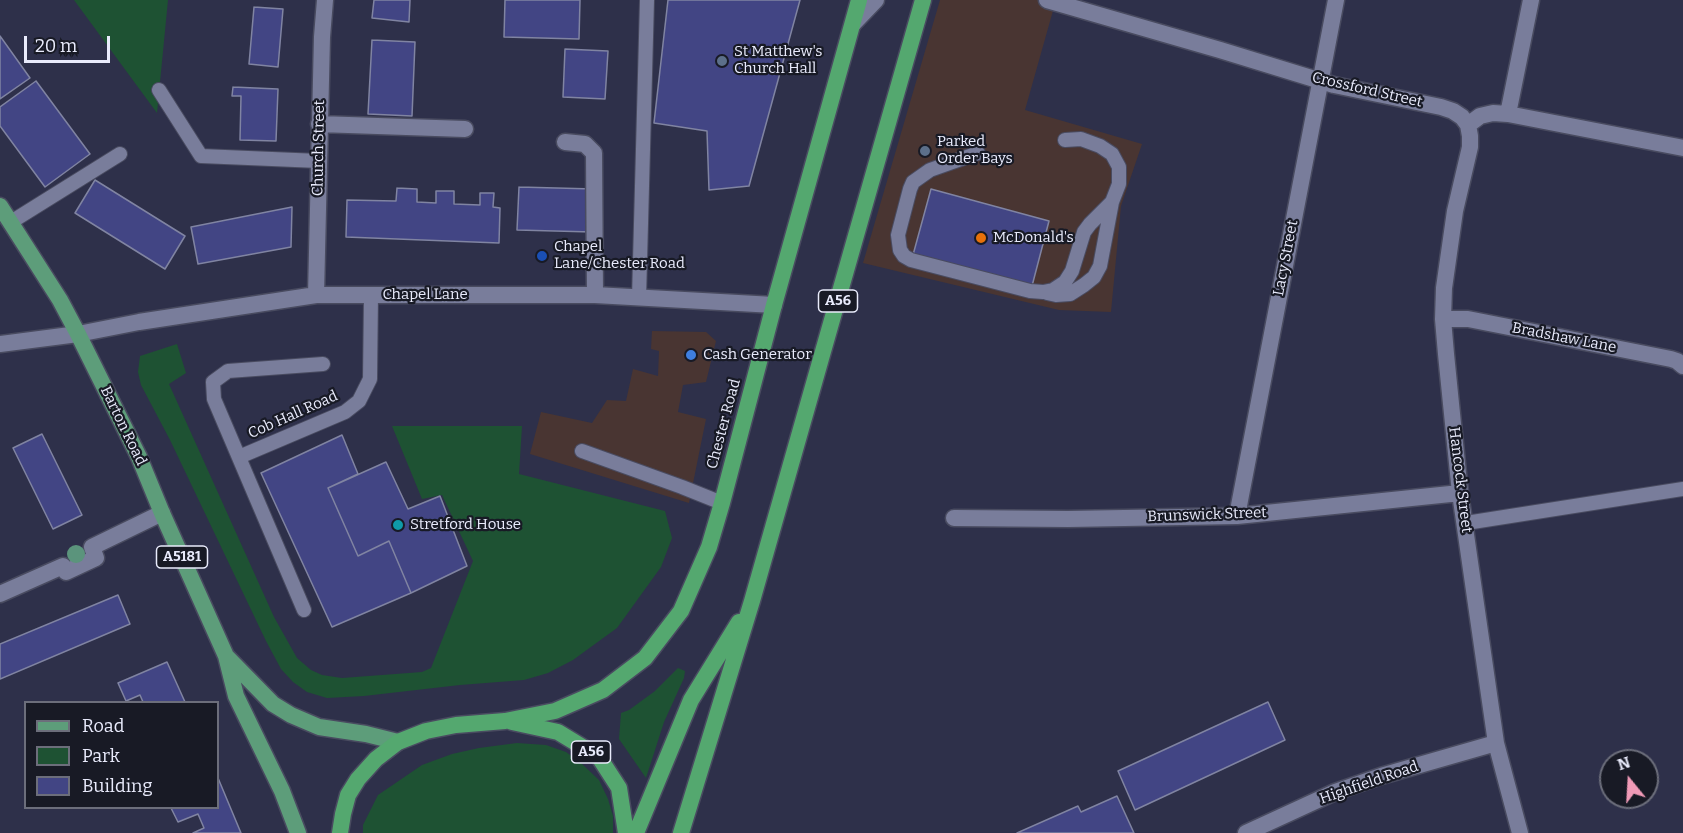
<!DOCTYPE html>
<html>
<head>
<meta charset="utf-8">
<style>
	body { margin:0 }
	#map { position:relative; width:1683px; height:833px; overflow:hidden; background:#2e304a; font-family:Bitter,serif }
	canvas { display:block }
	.legend { position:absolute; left:24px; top:701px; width:195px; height:108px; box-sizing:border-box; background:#181a25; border:2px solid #6c6e7b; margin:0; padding:8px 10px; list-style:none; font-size:18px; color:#e9ebfc }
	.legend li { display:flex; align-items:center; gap:12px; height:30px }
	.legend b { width:30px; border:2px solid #6c6e7b }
	.north { position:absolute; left:1599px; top:749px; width:60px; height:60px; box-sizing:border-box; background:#181a25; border:2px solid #6c6e7b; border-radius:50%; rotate:342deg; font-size:16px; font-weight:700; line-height:24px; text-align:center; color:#e9ebfc }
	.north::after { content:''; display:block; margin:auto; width:21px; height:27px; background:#f09ab7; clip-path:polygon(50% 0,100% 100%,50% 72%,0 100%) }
	.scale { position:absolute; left:24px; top:36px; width:86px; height:27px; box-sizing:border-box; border:3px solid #e9ebfc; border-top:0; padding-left:8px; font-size:18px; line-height:21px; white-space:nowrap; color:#e9ebfc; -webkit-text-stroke:4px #181a25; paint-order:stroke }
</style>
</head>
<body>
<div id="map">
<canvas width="1683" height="833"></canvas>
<ul class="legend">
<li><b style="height:8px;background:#5d9d7a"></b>Road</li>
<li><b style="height:16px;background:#1e5233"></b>Park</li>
<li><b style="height:16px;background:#424584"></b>Building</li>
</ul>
<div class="north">N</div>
<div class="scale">20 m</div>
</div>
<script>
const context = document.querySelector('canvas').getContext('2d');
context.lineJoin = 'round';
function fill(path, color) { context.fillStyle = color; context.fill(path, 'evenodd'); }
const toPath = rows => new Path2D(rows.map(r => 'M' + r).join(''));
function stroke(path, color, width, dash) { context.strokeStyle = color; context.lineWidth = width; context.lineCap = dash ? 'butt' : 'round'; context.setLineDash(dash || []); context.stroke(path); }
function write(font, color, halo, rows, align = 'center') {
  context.font = font + ' Bitter,serif'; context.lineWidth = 4.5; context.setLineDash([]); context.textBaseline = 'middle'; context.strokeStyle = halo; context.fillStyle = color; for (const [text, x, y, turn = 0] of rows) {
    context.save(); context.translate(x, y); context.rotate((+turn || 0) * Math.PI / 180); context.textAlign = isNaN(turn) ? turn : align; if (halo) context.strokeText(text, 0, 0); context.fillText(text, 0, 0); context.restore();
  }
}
const commercial = toPath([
	[940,0,1056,0,1025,110,1142,144,1121,206,1111,312,1059,310,863,263],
	[652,331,706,332,716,341,706,382,683,385,678,412,706,419,689,503,530,454,541,412,592,423,607,400,626,401,633,369,658,376,659,351,651,349]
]);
const green = toPath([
	[74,0,168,0,157,113],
	[177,344,186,373,169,384,274,617,297,658,311,670,322,675,342,678,422,672,431,668,473,561,442,495,422,499,392,426,522,426,519,474,665,511,672,538,661,567,617,628,573,660,548,673,524,680,460,685,364,696,327,698,307,692,293,682,281,669,266,641,170,440,141,385,138,372,140,356],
	[678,668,685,671,684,678,664,722,646,778,619,739,621,713,629,710,655,691],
	[517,743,546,745,566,752,581,763,599,780,608,799,613,816,613,833,363,833,363,825,378,795,422,765,452,754,479,748]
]);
const building = toPath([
	[374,0,410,0,409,22,372,18,374,0],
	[505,0,580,0,579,39,504,37,505,0],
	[668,0,800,0,749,186,709,190,707,131,654,123,668,0],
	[254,7,283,9,278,67,249,64,254,7],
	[0,36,30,78,0,99,0,36],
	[372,40,415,42,412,116,368,114,372,40],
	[565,49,608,51,605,99,563,97,565,49],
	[36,81,90,154,45,187,0,126,0,107,36,81],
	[233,87,278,89,276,141,240,140,241,96,232,96,233,87],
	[95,180,185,236,165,269,75,213,95,180],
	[519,187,594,189,592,232,517,230,519,187],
	[397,188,417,189,417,202,436,203,436,191,454,191,454,204,480,205,480,193,494,193,493,207,500,208,499,243,346,237,347,200,396,201,397,188],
	[931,189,1049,221,1032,286,913,255,931,189],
	[292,207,291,247,198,264,191,227,292,207],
	[42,434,82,515,53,529,13,448,42,434],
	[342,435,358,474,328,488,358,556,389,541,411,593,332,627,261,473,342,435],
	[386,462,408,509,440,496,467,566,411,593,389,541,358,556,328,488,386,462],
	[118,595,130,624,0,679,0,644,118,595],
	[167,662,185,702,143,702,140,695,126,701,118,683,167,662],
	[1268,702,1285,740,1135,810,1118,771,1268,702],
	[218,778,241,833,193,833,204,828,198,814,178,822,171,808,218,808,218,778],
	[1117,796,1134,833,1017,833,1078,806,1081,812,1117,796]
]);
const service = toPath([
	[159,90,201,156,319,161],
	[978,153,930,170,913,182,910,189,898,235,900,250,904,256,911,260,1030,291,1043,292,1053,290,1065,282,1072,271,1084,232,1090,224,1112,202,1119,184,1119,167,1112,154,1100,146,1081,139,1065,140],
	[11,222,120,154],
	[1047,293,1056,295,1070,294,1084,285,1094,277,1100,266,1112,202],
	[639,298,647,0],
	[582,451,682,487,722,503],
	[239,457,345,412,359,401,370,379,371,295],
	[1466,523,1683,489],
	[304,610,214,399,213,382,228,371,323,364]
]);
const pedestrian = toPath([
	[0,594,63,566,66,572,96,558,92,547,162,513]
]);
const minor = toPath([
	[1047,0,1220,50,1334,85,1441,107,1453,111,1462,117,1468,125,1470,136,1470,147,1455,211,1444,288,1443,319,1446,354,1460,493,1496,743,1520,833],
	[853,24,876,0],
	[1508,114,1531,0],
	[319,124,465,129],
	[1468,125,1480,116,1493,113,1508,114,1683,148],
	[565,142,585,144,594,153,595,295],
	[316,295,322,37,325,0],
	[1443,319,1468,319,1671,359,1677,361,1683,366],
	[78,334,139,322,316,295,595,295,774,305],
	[1237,516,1336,0],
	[954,518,1068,519,1237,516,1460,493],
	[1246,833,1335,792,1381,776,1496,743]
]);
const tertiary = toPath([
	[0,344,78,334]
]);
const primary = toPath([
	[0,206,60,300,78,334,139,457,162,513,226,656,236,696,282,791,298,833],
	[227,657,273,704,291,715,319,727,366,734,398,742]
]);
const trunk = toPath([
	[512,722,558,732,599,757,619,788,626,833],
	[340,833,343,814,348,795,358,779,376,759,398,742,426,731,456,725,505,721,555,711,603,690,645,658,681,611,709,547,722,503,774,305,859,0],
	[636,833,691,700,739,622],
	[681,833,752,601,923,0]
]);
const trees = [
	[76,554]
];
const markers = [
	[722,61,6,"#5c6f8a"],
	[925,151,6,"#5c6f8a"],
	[981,238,6,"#e8710a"],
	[542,256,6,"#1a4fb4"],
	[691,355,6,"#3f7fe0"],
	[398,525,6,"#0f9aa8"]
];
const shields = [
	[838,301,39],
	[182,557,51],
	[591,752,39]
];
const shieldNames = [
	["A56",838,301],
	["A5181",182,557],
	["A56",591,752]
];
const poiNames = [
	["St Matthew's",734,52],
	["Church Hall",734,69],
	["Parked",937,142],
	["Order Bays",937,159],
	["McDonald's",993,238],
	["Chapel",554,247],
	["Lane/Chester Road",554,264],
	["Cash Generator",703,355],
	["Stretford House",410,525]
];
const streetNames = [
	["Crossford Street",1367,90,13],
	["Church Street",319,148,-89],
	["Lacy Street",1286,258,-79],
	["Chapel Lane",425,295],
	["Bradshaw Lane",1564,338,11],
	["Cob Hall Road",293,415,-24],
	["Chester Road",724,424,-75],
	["Barton Road",123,426,64],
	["Hancock Street",1460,480,83],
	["Brunswick Street",1207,515,-2],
	["Highfield Road",1369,783,-19]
];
fill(commercial, '#493532');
fill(green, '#1e5233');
fill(building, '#424584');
stroke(building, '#8084a2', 1.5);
stroke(service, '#494b60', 16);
stroke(pedestrian, '#494b60', 19);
stroke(minor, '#494b60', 19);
stroke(tertiary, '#494b60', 19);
stroke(primary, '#494b60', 19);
stroke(trunk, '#494b60', 19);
stroke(service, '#797d9b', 14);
stroke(pedestrian, '#797d9b', 16);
stroke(minor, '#797d9b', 16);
stroke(tertiary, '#797d9b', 16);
stroke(primary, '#5d9d7a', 16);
stroke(trunk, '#54a86f', 16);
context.fillStyle = '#5b947c';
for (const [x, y] of trees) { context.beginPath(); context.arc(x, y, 9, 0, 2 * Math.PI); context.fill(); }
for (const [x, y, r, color] of markers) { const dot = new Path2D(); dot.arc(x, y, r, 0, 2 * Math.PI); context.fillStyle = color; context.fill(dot); stroke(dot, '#181a25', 2); }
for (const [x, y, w] of shields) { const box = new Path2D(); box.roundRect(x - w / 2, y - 11, w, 22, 4.5); context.fillStyle = '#181a25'; context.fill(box); stroke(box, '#e9ebfc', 1.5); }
write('bold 14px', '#e9ebfc', null, shieldNames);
write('15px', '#e9ebfc', '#181a25', poiNames, 'left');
write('15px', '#e9ebfc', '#181a25', streetNames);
</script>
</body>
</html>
